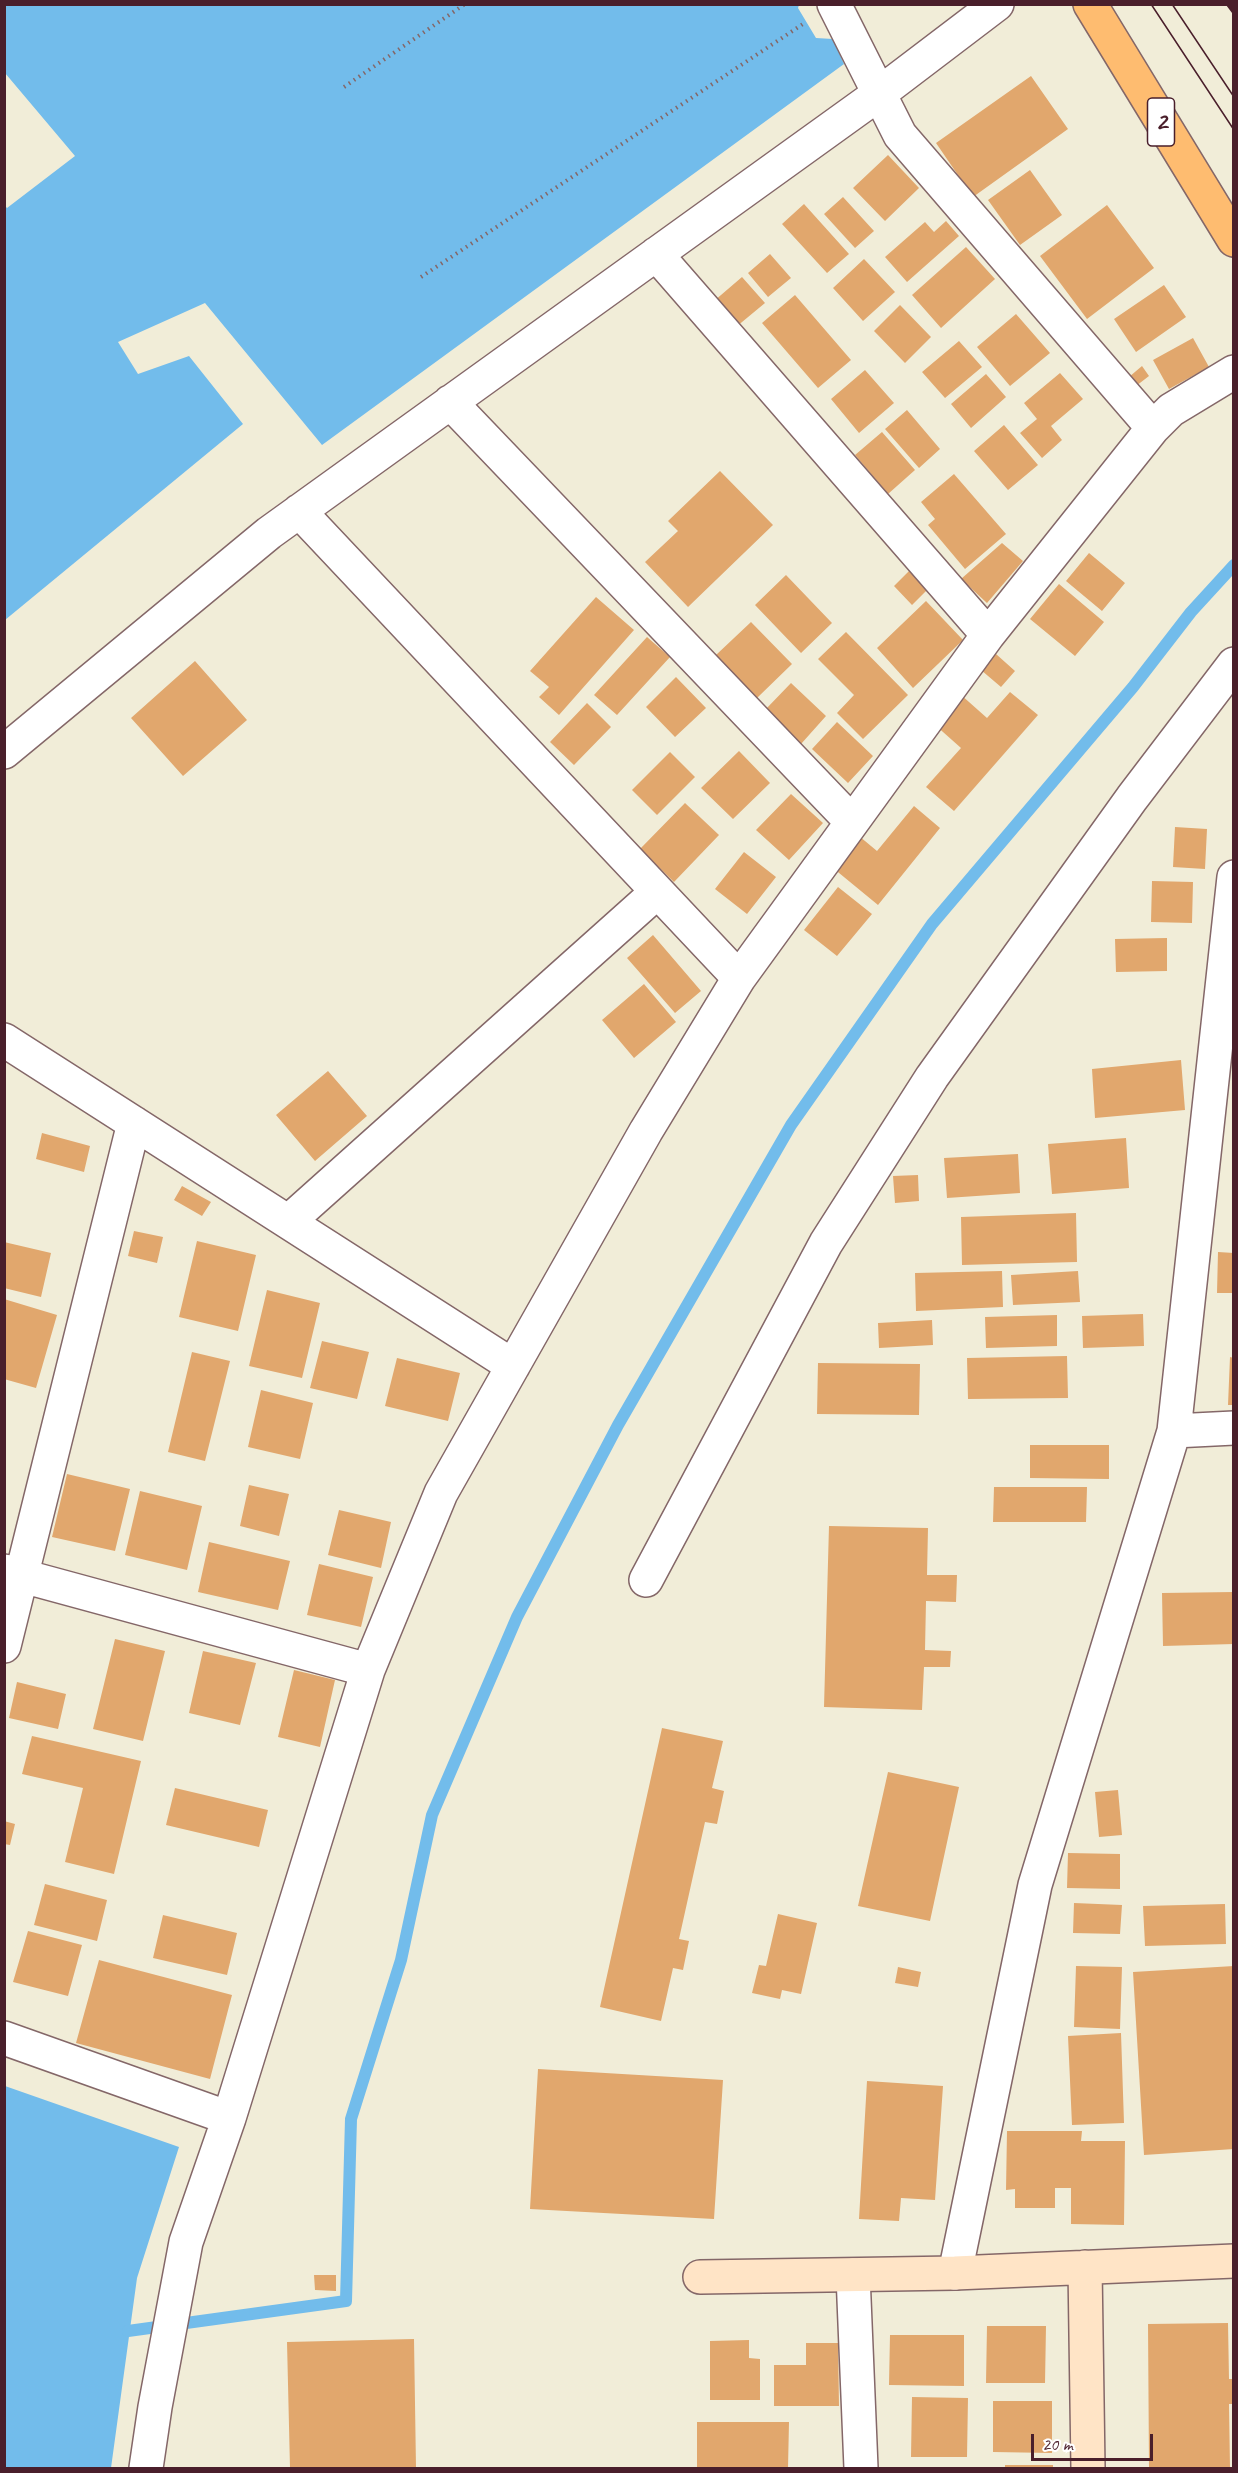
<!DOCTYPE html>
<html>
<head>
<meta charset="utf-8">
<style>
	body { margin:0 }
	#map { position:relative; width:1238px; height:2473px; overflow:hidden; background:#f1edd8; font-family:Caveat,sans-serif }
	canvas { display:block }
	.frame { position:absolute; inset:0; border:6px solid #4a1f2b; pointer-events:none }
	.scale { position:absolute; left:1031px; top:2434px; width:122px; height:27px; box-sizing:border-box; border:3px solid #4a1f2b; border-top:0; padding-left:8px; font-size:18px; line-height:21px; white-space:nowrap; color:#4a1f2b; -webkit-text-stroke:4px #fff; paint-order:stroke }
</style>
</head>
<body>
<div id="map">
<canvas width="1238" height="2473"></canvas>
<div class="frame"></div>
<div class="scale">20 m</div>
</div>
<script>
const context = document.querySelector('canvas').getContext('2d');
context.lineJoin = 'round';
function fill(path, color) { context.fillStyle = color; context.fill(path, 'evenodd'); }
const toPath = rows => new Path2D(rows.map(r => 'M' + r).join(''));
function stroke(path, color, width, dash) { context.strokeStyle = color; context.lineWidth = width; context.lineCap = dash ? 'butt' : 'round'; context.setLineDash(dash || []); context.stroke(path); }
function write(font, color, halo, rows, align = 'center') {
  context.font = font + ' Caveat,sans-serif'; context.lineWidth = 4.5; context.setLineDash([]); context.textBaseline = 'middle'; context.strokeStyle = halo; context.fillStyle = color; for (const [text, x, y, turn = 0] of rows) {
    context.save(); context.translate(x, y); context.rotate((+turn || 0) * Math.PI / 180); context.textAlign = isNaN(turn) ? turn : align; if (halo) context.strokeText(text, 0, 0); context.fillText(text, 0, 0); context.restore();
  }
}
const water = toPath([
	[5,4,799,5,798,8,816,38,833,39,844,64,322,445,205,303,118,342,138,374,189,356,243,424,5,620,5,206,7,208,75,156,5,73],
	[5,2086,179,2147,137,2278,111,2468,5,2468]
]);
const stream = toPath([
	[128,2331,346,2301,351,2119,401,1960,432,1815,517,1617,618,1425,791,1125,932,924,1133,687,1191,612,1234,565]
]);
const building = toPath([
	[1031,76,1068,129,973,197,936,143],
	[888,155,919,188,885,221,853,188],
	[1030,170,1062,215,1020,245,988,200],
	[843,197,874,231,855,248,824,214],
	[804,204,849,254,827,273,782,224],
	[1107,205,1154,268,1087,319,1040,256],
	[946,221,959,236,907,282,885,257,925,222,934,232],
	[966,247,995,279,941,328,912,295],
	[770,254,791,278,768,297,748,273],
	[864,259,895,292,863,321,833,288],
	[742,277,765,303,736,327,714,301],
	[1164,285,1186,317,1136,352,1114,319],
	[795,295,851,360,818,388,762,323],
	[900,305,931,337,905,363,874,331],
	[1016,314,1050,353,1010,386,977,347],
	[1193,338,1209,367,1169,389,1153,360],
	[959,341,982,367,945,398,922,372],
	[1142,366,1149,376,1136,386,1129,377],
	[865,370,894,403,859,433,831,399],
	[1060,373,1083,399,1051,426,1062,440,1042,458,1020,433,1037,419,1024,403],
	[986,374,1006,397,971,428,951,404],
	[907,410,940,449,919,468,885,429],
	[1004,425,1038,465,1008,490,974,451],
	[882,432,915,470,888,494,855,455],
	[720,471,773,525,688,607,645,562,678,531,668,521],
	[954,474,1006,534,965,569,928,525,935,519,921,502],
	[1002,543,1023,561,987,603,961,579],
	[1089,553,1125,583,1102,611,1066,581],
	[909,571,927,590,912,605,894,586],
	[786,575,832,623,801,653,755,605],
	[1059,584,1104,622,1075,656,1030,619],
	[596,597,634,630,559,715,539,697,549,687,530,671],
	[926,601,963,640,913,688,877,648],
	[751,622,792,664,757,698,716,655],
	[846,632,908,695,863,739,837,713,854,695,818,659],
	[647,637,670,657,617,715,594,695],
	[996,654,1015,671,1001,687,981,670],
	[195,661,247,720,183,776,131,718],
	[676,677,706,708,675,737,646,707],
	[791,683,826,716,801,744,765,710],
	[1010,692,1038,715,954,811,926,787,961,748,934,724,960,694,987,718],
	[587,703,611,727,574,765,550,742],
	[837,722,873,756,848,783,812,749],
	[739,751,770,783,733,819,701,788],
	[670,752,695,777,657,815,632,790],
	[791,794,823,823,789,860,756,830],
	[685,803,719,835,674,882,640,849],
	[914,806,940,828,878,905,833,868,859,836,877,851],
	[1175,827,1207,829,1205,869,1173,867],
	[744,852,776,877,747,914,715,889],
	[1152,881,1193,882,1192,923,1151,922],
	[838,887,872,914,837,956,804,930],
	[653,935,701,991,675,1013,627,958],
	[1167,938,1167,971,1116,972,1115,939],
	[644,984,676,1022,634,1058,602,1020],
	[1181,1060,1185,1110,1095,1118,1092,1069],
	[328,1071,367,1116,315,1161,276,1115],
	[42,1133,90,1146,84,1172,36,1159],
	[1126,1138,1129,1188,1052,1194,1048,1144],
	[1018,1154,1020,1193,947,1198,944,1158],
	[918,1175,919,1201,895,1203,893,1176],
	[182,1186,211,1202,202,1216,174,1200],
	[1076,1213,1077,1262,962,1265,961,1217],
	[134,1231,163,1237,157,1263,128,1256],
	[197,1241,256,1255,238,1331,179,1317],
	[4,1242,51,1253,41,1297,4,1288],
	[1218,1252,1234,1253,1234,1293,1217,1293],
	[1002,1271,1003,1307,916,1311,915,1273],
	[1078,1271,1080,1302,1013,1305,1011,1275],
	[267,1290,320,1303,302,1378,249,1366],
	[4,1299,57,1315,36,1388,4,1379],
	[1143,1314,1144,1346,1083,1348,1082,1316],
	[1057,1315,1057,1346,986,1348,985,1317],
	[932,1320,933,1345,879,1348,878,1323],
	[322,1341,369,1352,357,1399,310,1388],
	[192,1352,230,1361,205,1461,168,1452],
	[1067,1356,1068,1398,968,1399,967,1358],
	[1230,1357,1234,1358,1234,1405,1228,1405],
	[397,1358,460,1373,448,1421,385,1406],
	[818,1363,920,1364,919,1415,817,1414],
	[261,1390,313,1403,300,1459,248,1447],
	[1030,1445,1109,1445,1109,1479,1030,1478],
	[67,1474,130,1489,115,1551,52,1537],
	[249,1485,289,1494,279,1536,240,1526],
	[994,1487,1087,1487,1086,1522,993,1522],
	[140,1491,202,1506,187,1570,125,1555],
	[339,1510,391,1522,381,1568,328,1555],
	[829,1526,928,1528,927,1575,957,1575,956,1602,926,1601,925,1650,951,1651,950,1667,924,1667,922,1710,824,1707],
	[209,1542,290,1561,278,1610,198,1592],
	[319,1564,373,1577,361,1627,307,1615],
	[1234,1592,1234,1644,1163,1646,1162,1593],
	[115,1639,165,1651,143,1741,93,1729],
	[203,1651,256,1663,240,1725,189,1713],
	[294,1670,335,1680,320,1747,278,1737],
	[17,1682,66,1694,58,1729,9,1718],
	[662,1728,723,1741,712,1788,724,1791,717,1824,705,1822,679,1939,689,1941,683,1970,673,1968,661,2021,600,2007],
	[32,1736,141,1761,114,1874,65,1862,83,1788,22,1774],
	[888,1772,959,1787,930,1921,858,1906],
	[175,1788,268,1810,259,1847,166,1825],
	[1118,1790,1122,1835,1099,1837,1095,1792],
	[4,1821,15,1824,10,1845,4,1844],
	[1068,1853,1120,1854,1120,1889,1067,1888],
	[45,1884,107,1900,97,1941,34,1925],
	[1074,1903,1122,1905,1120,1934,1073,1933],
	[1225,1904,1226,1944,1145,1946,1143,1906],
	[778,1914,817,1923,801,1994,782,1990,780,1999,752,1993,759,1965,766,1966],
	[163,1915,237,1933,227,1975,153,1958],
	[28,1931,82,1945,68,1996,13,1982],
	[99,1960,232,1995,210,2079,76,2043],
	[1076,1966,1122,1967,1120,2029,1074,2027],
	[1234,1966,1234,2149,1144,2155,1133,1972],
	[898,1967,921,1972,918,1987,895,1983],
	[1121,2033,1124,2123,1072,2125,1068,2036],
	[538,2069,723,2080,714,2219,530,2209],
	[867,2081,943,2086,935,2200,901,2198,899,2221,859,2219],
	[1007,2131,1082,2131,1081,2141,1125,2141,1124,2225,1071,2224,1071,2188,1055,2188,1055,2208,1015,2208,1015,2189,1006,2190],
	[314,2275,336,2275,336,2291,315,2290],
	[1228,2323,1229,2379,1234,2379,1234,2404,1229,2404,1230,2468,1149,2468,1148,2324],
	[987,2326,1046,2326,1045,2383,986,2383],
	[890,2335,964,2335,964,2386,889,2385],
	[414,2339,416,2468,290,2468,287,2342],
	[749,2340,749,2358,760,2359,760,2400,710,2400,710,2341],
	[806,2343,838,2343,839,2406,774,2406,774,2365,806,2365],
	[912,2397,968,2398,967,2457,911,2457],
	[993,2401,1052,2401,1052,2453,993,2452],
	[697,2422,789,2422,788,2468,697,2468],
	[1005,2465,1053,2465,1053,2468,1005,2468]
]);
const path = toPath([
	[344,87,465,4],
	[421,277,803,24]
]);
const street = toPath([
	[834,4,900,135,1153,428],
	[656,254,988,635],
	[450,402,852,822],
	[299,511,739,978],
	[4,752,269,533,880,93,997,4],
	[4,1040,513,1366],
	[288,1222,657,892],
	[1174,1431,1234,1428],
	[4,1571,368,1670],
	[646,1580,826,1243,932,1077,1132,798,1234,664],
	[4,1646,134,1123],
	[4,2038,229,2118],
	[955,2273,1035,1885,1174,1431,1234,877],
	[853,2275,861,2468],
	[146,2468,155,2407,186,2242,229,2118,368,1670,441,1493,646,1131,739,978,988,635,1153,428,1171,410,1234,372]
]);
const secondary = toPath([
	[1085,2267,1088,2468],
	[700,2277,955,2273,1234,2261]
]);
const highway = toPath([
	[1090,4,1234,240]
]);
const tram = toPath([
	[1151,4,1234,130],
	[1172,4,1234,97]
]);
const rail = toPath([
	[1228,4,1234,12]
]);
const shields = [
	[1161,122,27]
];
const shieldNames = [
	["2",1161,122]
];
fill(water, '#72bceb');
stroke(stream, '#72bceb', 12);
fill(building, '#e1a76d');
stroke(street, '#846768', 36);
stroke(secondary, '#846768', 36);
stroke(highway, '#846768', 36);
stroke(path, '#846768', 4, [1.5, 4.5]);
stroke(street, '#fff', 33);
stroke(secondary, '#ffe4c6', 33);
stroke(highway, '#febc70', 33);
stroke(tram, '#4a1f2b', 1.5);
stroke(rail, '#4a1f2b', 4.5);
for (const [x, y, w] of shields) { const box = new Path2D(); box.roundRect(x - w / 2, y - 24, w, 48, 4.5); context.fillStyle = '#fff'; context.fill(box); stroke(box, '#4a1f2b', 1.5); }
write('bold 27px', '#4a1f2b', null, shieldNames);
</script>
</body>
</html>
